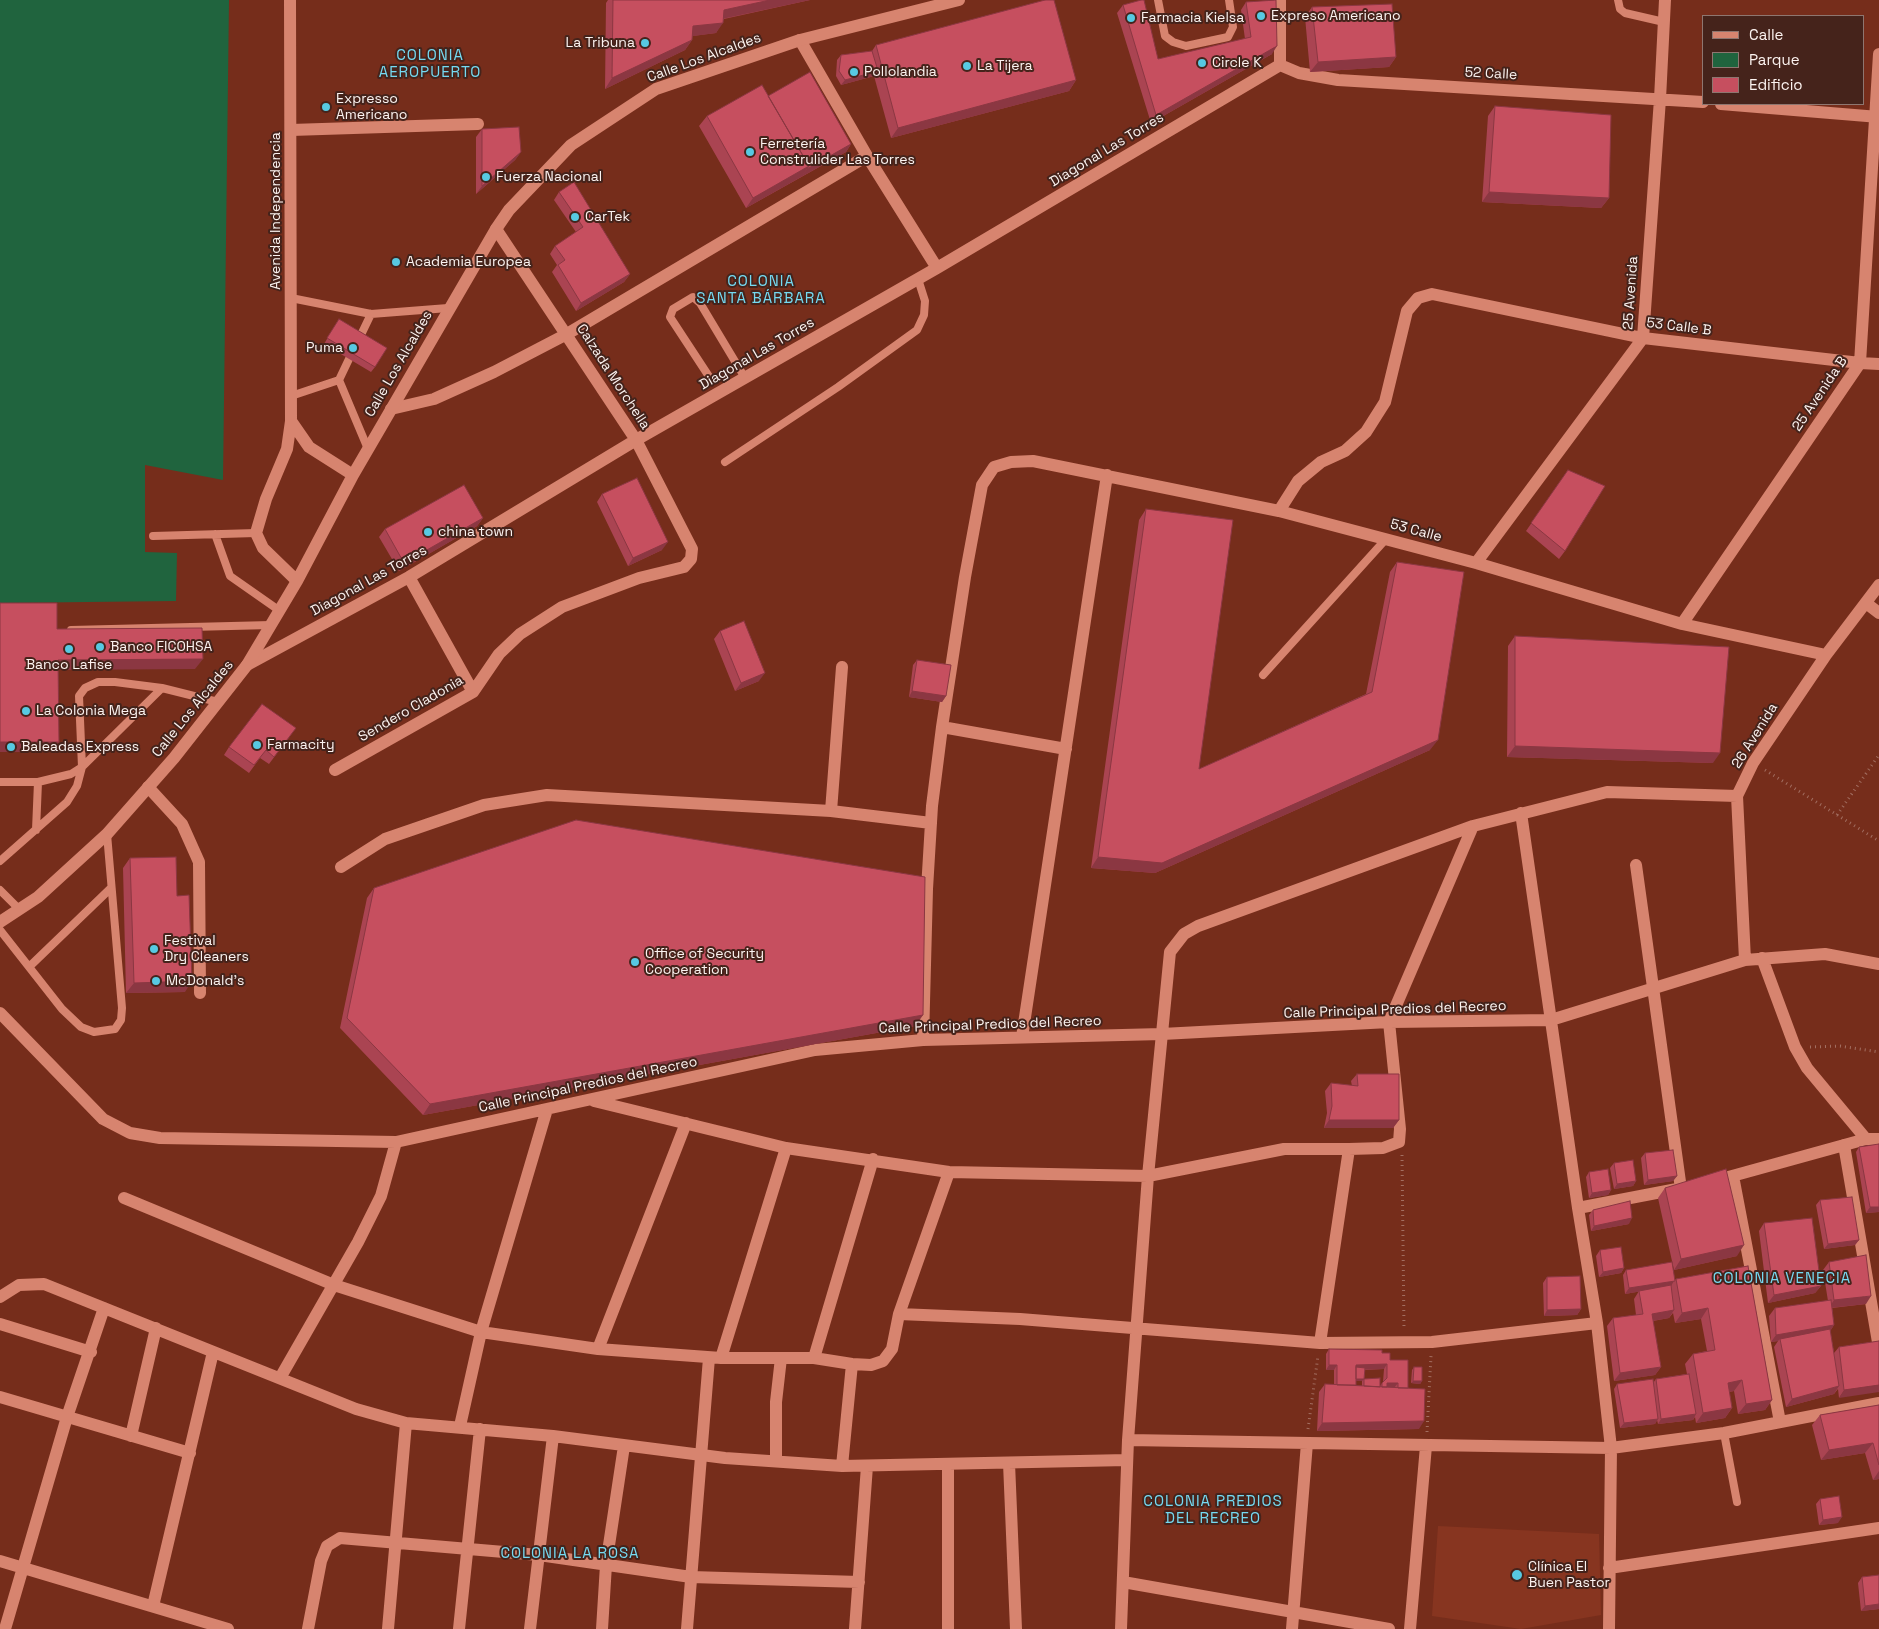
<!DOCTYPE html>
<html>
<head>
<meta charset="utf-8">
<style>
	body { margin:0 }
	#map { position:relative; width:1879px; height:1629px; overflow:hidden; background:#762d1b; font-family:"Space Grotesk",sans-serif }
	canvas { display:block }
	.legend { position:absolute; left:1702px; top:15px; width:162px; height:90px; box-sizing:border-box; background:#45231b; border:1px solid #8e7670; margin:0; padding:6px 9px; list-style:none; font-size:15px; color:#fcf3f0 }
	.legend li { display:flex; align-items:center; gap:10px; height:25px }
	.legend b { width:25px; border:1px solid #8e7670 }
</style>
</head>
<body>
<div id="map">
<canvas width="1879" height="1629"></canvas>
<ul class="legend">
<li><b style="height:6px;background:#d7846f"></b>Calle</li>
<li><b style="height:14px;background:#20643e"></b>Parque</li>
<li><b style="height:14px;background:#c64f5f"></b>Edificio</li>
</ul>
</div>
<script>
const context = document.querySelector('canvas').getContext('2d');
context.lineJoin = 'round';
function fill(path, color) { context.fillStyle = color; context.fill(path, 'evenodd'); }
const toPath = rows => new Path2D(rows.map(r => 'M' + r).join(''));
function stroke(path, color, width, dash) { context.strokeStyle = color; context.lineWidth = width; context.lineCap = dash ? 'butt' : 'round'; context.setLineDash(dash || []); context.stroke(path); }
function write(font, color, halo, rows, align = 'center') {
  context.font = font + ' "Space Grotesk",sans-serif'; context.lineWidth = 4; context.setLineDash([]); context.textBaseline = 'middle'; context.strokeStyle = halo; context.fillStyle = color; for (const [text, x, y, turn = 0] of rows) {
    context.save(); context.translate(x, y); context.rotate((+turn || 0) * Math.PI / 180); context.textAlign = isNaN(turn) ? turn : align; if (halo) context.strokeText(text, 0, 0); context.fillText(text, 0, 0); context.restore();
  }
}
const built = toPath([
	[1438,1526,1599,1534,1601,1615,1521,1629,1432,1616]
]);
const green = toPath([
	[0,0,229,0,223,480,145,465,145,552,177,553,176,601,0,603]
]);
const path = toPath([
	[1765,770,1879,841],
	[1837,815,1879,755],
	[1810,1047,1840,1046,1879,1052],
	[1402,1155,1404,1329],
	[1308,1429,1318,1356],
	[1427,1432,1431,1356]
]);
const lane = toPath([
	[1158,0,1165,36,1173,42,1186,46,1228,37,1233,27,1229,0],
	[1618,0,1620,9,1625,13,1664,22],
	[291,298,371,314,448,308],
	[359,339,371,314],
	[710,378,670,317,673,309,693,297,700,303,745,378],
	[339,380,368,449],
	[291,396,339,380,349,359],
	[725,462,838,387,917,330,924,315,925,301,918,279],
	[215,534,230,576,280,611],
	[153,536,256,533],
	[71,630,271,625],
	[1263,675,1386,539],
	[0,782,38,782,71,774,82,767,162,688,218,702],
	[36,830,38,782],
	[0,861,67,802,77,786,82,767,79,696,85,688,98,682,115,682,162,688],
	[0,890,19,909],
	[0,930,62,1009,81,1027,94,1032,115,1029,121,1020,122,1008,107,834],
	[29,967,111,888],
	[1724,1433,1737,1502]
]);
const street = toPath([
	[800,40,867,156,937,268],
	[1280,65,1299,73,1338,80,1703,102],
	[1280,65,1280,0],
	[1721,104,1879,117],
	[291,130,478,124],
	[391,409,434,399,494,372,567,334,867,156],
	[1279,511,1298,481,1321,462,1345,451,1366,432,1385,402,1407,311,1418,298,1432,294,1643,338,1860,363,1879,364],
	[1476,563,1643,338,1660,99,1665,0],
	[409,577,473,692],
	[1866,603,1879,613],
	[1682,624,1860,363,1879,54],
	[247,665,409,577,636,440,937,268,1280,65],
	[942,727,1066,749],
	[335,770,473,692,499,654,520,634,562,607,639,578,684,567,691,559,692,549,636,440,496,229],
	[148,787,182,824,199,862,200,993],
	[831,811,842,667],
	[1521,813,1578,1208,1597,1323,1611,1448,1609,1629],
	[1636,865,1681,1189],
	[341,867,385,839,484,805,547,795,831,811,931,823],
	[1762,958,1795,1047,1807,1068,1866,1139,1879,1139],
	[1745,960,1737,796,1753,763,1826,655,1879,585],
	[0,1013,103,1119,130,1133,160,1138,396,1142,815,1050,923,1040,1162,1034,1389,1022,1551,1020,1745,960,1825,954,1879,964],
	[1022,1037,1107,475],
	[923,1040,927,889,932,806,942,727,965,577,982,485,994,467,1011,462,1033,461,1279,511,1476,563,1682,624,1826,655],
	[594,1101,786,1148,949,1172,1148,1176,1284,1149,1349,1149],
	[1844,1145,1879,1348],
	[1733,1176,1780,1422],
	[1714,1181,1866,1139],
	[124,1198,334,1285,481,1332,598,1349,721,1358,814,1358,852,1364,871,1365,883,1361,892,1349,899,1314,949,1172],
	[1578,1208,1677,1189],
	[0,1297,19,1285,44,1284,356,1409,406,1423,553,1436,725,1458,842,1466,1127,1460],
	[899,1314,1020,1319,1320,1343,1432,1342,1597,1323],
	[0,1324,91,1352],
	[1320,1343,1349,1149,1383,1148,1399,1142,1400,1129,1389,1022,1473,826,1607,792,1737,796],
	[598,1349,686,1123],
	[721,1358,786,1148],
	[814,1358,873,1159],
	[280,1378,358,1242,381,1196,396,1142],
	[0,1397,190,1453],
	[460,1426,481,1332,547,1109],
	[131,1436,156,1328],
	[1128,1440,1611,1448,1724,1433,1879,1403],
	[776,1460,776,1402,781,1358],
	[1009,1463,1016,1629],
	[948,1465,948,1629],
	[842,1466,852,1364],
	[0,1561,228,1629],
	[1609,1568,1879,1528],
	[1123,1582,1389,1629],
	[153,1606,213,1352],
	[5,1629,67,1417,104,1308],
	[308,1629,321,1561,327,1546,340,1538,539,1555,691,1577,859,1582],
	[388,1629,406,1423],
	[459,1629,480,1429],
	[530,1629,553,1436],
	[602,1629,606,1565,624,1446],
	[687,1629,709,1358],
	[855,1629,867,1466],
	[1121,1629,1128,1440,1148,1176,1170,952,1184,934,1198,926,1473,826],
	[1292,1629,1307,1443],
	[1410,1629,1426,1446]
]);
const secondary = toPath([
	[290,0,291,421,287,449,266,499,256,533,263,548,297,581],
	[291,421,309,447,353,475],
	[0,922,38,897,107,834,174,758,247,665,297,581,353,475,496,229,509,210,571,145,656,89,800,40,959,0]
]);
const wall = toPath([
	[608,0,810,0,724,19,716,33,692,36,692,40,685,50,605,89,606,3],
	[1246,2,1272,54,1151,123,1117,13,1123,5,1158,59,1245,39,1241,10],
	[1312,7,1396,57,1389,67,1310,72,1305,17],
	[876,45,1076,80,1069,91,891,138,874,76,841,85,836,76,837,60,841,55,872,51],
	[1495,106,1609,198,1601,208,1482,202,1488,116],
	[707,116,851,144,846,152,746,208,699,126],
	[482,129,521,152,515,160,476,194,476,137],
	[559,192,630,274,624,282,576,311,552,272,557,265,550,254,555,246,576,232,554,200],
	[339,319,375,367,371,372,324,344],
	[1568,470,1565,551,1559,559,1526,531],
	[602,494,662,550,628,566,597,502],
	[1146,509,1199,769,1366,694,1390,572,1397,562,1430,750,1155,873,1091,868,1139,520],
	[483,518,477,526,399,571,379,537,385,529],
	[720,631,759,681,735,691,714,639],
	[1515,636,1713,763,1507,757,1508,646],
	[917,660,946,696,942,702,909,697,913,665],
	[290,736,269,764,260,758,249,773,224,755,229,747],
	[130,858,177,896,185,992,126,993,123,868],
	[374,888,923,1015,915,1026,423,1115,340,1028,367,898],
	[1357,1074,1399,1120,1393,1128,1324,1128,1327,1113,1325,1091,1331,1083,1352,1086,1351,1081],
	[1859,1147,1879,1212,1866,1213,1856,1152],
	[1645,1153,1677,1176,1673,1181,1644,1185,1641,1158],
	[1614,1163,1636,1181,1633,1186,1614,1189,1610,1168],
	[1589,1172,1611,1190,1608,1195,1589,1198,1586,1177],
	[1665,1188,1737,1256,1674,1270,1658,1198],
	[1820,1200,1859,1240,1855,1245,1824,1249,1816,1205],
	[1593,1210,1629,1224,1591,1231,1589,1215],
	[1764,1223,1821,1286,1815,1293,1768,1303,1759,1231],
	[1600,1250,1624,1268,1621,1273,1599,1277,1596,1256],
	[1829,1262,1866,1304,1832,1308,1834,1325,1830,1331,1834,1353,1839,1347,1879,1341,1839,1398,1838,1389,1834,1394,1786,1407,1774,1347,1778,1341,1771,1342,1769,1316,1775,1308,1828,1301,1823,1270],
	[1748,1266,1772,1400,1765,1410,1738,1414,1734,1391,1729,1392,1732,1408,1725,1418,1696,1423,1695,1417,1693,1420,1658,1424,1657,1420,1655,1424,1620,1428,1614,1389,1617,1384,1653,1383,1656,1379,1687,1374,1685,1364,1693,1354,1707,1351,1701,1319,1675,1323,1673,1313,1669,1318,1653,1321,1661,1367,1655,1375,1614,1381,1607,1326,1613,1318,1636,1315,1634,1299,1639,1291,1642,1291,1625,1294,1623,1275,1626,1270,1675,1280,1676,1279],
	[1547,1277,1581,1309,1577,1315,1544,1316,1543,1283],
	[1329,1349,1382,1353,1390,1360,1408,1388,1419,1429,1317,1431,1319,1392,1325,1384,1334,1384,1334,1370,1326,1370,1326,1354],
	[1384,1369,1383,1382,1380,1386,1364,1379,1362,1381,1362,1386,1355,1386,1356,1381,1362,1381,1364,1379,1365,1370],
	[1414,1367,1422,1381,1420,1384,1411,1383,1412,1370],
	[1879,1405,1879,1479,1873,1480,1865,1453,1821,1460,1812,1425,1820,1415],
	[1820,1499,1838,1523,1819,1525,1816,1504],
	[1879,1575,1879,1609,1861,1611,1858,1583,1862,1577]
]);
const shadedWall = toPath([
	[770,0,810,0,717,20,724,10],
	[723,23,716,33,686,37,693,26],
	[692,40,685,50,605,89,612,78],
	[1277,46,1272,54,1151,123,1156,115],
	[1396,57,1389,67,1310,72,1318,62],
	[878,71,874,76,841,85,845,80],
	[1076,80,1069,91,891,138,898,128],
	[851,144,846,152,801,177,807,169],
	[521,152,515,160,476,194,482,186],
	[809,166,801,177,746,208,753,198],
	[1489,192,1609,198,1601,208,1482,202],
	[630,274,624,282,576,311,581,303],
	[483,518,477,526,399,571,404,563],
	[668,542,662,550,628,566,633,558],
	[203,659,195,669,51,670,58,660],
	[765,673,759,681,735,691,741,683],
	[912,691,946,696,942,702,909,697],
	[1438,740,1430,750,1155,873,1091,868,1098,857],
	[0,742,59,742,52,752,0,752],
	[1515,746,1720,753,1713,763,1507,757],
	[192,981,185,992,126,993,134,983],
	[923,1015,915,1026,423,1115,430,1104],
	[1329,1120,1399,1120,1393,1128,1324,1128],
	[1677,1176,1673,1181,1644,1185,1648,1180],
	[1636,1181,1633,1186,1614,1189,1617,1184],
	[1611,1190,1608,1195,1589,1198,1592,1193],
	[1870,1207,1879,1207,1879,1212,1866,1213],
	[1632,1218,1629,1224,1591,1231,1594,1226],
	[1859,1240,1855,1245,1824,1249,1828,1244],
	[1744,1245,1737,1256,1674,1270,1681,1259],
	[1624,1268,1621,1273,1599,1277,1603,1272],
	[1674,1281,1671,1286,1625,1294,1629,1288],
	[1821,1286,1815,1293,1768,1303,1774,1295],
	[1871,1296,1866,1304,1829,1308,1834,1300],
	[1708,1308,1701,1319,1675,1323,1682,1313],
	[1581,1309,1577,1315,1544,1316,1547,1310],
	[1674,1310,1669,1318,1646,1322,1652,1314],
	[1834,1325,1829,1333,1780,1339,1778,1341,1771,1342,1776,1335],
	[1387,1364,1384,1369,1354,1370,1356,1365],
	[1329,1365,1337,1365,1334,1370,1326,1370],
	[1661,1367,1655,1375,1614,1381,1620,1373],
	[1354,1378,1364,1379,1362,1381,1352,1381],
	[1742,1380,1734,1391,1721,1393,1728,1383],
	[1413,1381,1422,1381,1420,1384,1411,1383],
	[1387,1383,1398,1383,1394,1388,1383,1388],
	[1879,1385,1879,1392,1839,1398,1844,1390],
	[1839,1386,1834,1394,1786,1407,1792,1399],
	[1772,1400,1765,1410,1738,1414,1746,1404],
	[1732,1408,1725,1418,1696,1423,1703,1413],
	[1696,1414,1693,1420,1658,1424,1661,1419],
	[1658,1419,1655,1424,1620,1428,1624,1423],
	[1424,1421,1419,1429,1317,1431,1322,1423],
	[1873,1443,1865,1453,1821,1460,1829,1450],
	[1879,1471,1879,1479,1873,1480],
	[1842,1517,1838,1523,1819,1525,1823,1520],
	[1879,1604,1879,1609,1861,1611,1865,1606]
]);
const building = toPath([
	[613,0,770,0,724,10,723,23,693,26,692,40,612,78,613,0],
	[1045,0,1054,0,1076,80,898,128,876,45,1045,0],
	[1141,0,1144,0,1158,59,1251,37,1246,2,1276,0,1277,46,1156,115,1123,5,1141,0],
	[1392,4,1396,57,1318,62,1312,7,1392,4],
	[872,51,878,71,845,80,839,71,841,55,872,51],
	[810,72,851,144,807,169,809,166,768,96,810,72],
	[762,85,809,166,753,198,707,116,762,85],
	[1495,106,1611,115,1609,198,1489,192,1495,106],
	[519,127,521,152,482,186,482,129,519,127],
	[574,182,630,274,581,303,558,265,565,260,555,246,583,227,559,192,574,182],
	[339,319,387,348,375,367,327,338,339,319],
	[1568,470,1605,486,1565,551,1531,523,1568,470],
	[637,478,668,542,633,558,602,494,637,478],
	[464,485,483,518,404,563,385,529,464,485],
	[1146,509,1233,520,1199,769,1372,692,1397,562,1464,572,1438,740,1162,863,1098,857,1146,509],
	[0,603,57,603,57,629,202,628,203,659,58,660,59,742,0,742,0,603],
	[744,621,765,673,741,683,720,631,744,621],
	[1515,636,1729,647,1720,753,1515,746,1515,636],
	[917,660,951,665,946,696,912,691,917,660],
	[262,704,296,728,274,757,266,750,254,765,229,747,262,704],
	[576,820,925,877,923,1015,430,1104,347,1018,374,888,576,820],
	[176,857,177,896,189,895,192,981,134,983,130,858,176,857],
	[1357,1074,1399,1074,1399,1120,1329,1120,1332,1106,1331,1083,1358,1086,1357,1074],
	[1879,1144,1879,1207,1870,1207,1859,1147,1879,1144],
	[1673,1150,1677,1176,1648,1180,1645,1153,1673,1150],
	[1633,1160,1636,1181,1617,1184,1614,1163,1633,1160],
	[1608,1169,1611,1190,1592,1193,1589,1172,1608,1169],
	[1726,1169,1744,1245,1681,1259,1665,1188,1726,1169],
	[1852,1197,1859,1240,1828,1244,1820,1200,1852,1197],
	[1630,1201,1632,1218,1594,1226,1593,1210,1630,1201],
	[1812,1218,1821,1286,1774,1295,1764,1223,1812,1218],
	[1621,1247,1624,1268,1603,1272,1600,1250,1621,1247],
	[1866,1255,1871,1296,1834,1300,1829,1262,1866,1255],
	[1672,1262,1675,1281,1629,1288,1626,1270,1672,1262],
	[1748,1266,1772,1400,1746,1404,1742,1380,1728,1383,1732,1408,1703,1413,1693,1354,1715,1350,1708,1308,1682,1313,1676,1279,1748,1266],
	[1580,1276,1581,1309,1547,1310,1547,1277,1580,1276],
	[1671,1285,1674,1310,1652,1314,1661,1367,1620,1373,1613,1318,1643,1314,1639,1291,1671,1285],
	[1831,1300,1834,1325,1776,1335,1775,1308,1831,1300],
	[1830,1329,1839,1386,1792,1399,1780,1339,1830,1329],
	[1879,1341,1879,1385,1844,1390,1839,1347,1879,1341],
	[1329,1349,1382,1350,1382,1353,1390,1353,1390,1360,1408,1360,1408,1388,1398,1388,1398,1383,1387,1383,1387,1387,1382,1387,1382,1383,1387,1378,1387,1364,1356,1365,1356,1385,1337,1385,1337,1365,1329,1365,1329,1349],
	[1356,1367,1365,1368,1364,1379,1356,1379,1356,1367],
	[1414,1367,1422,1367,1422,1381,1413,1381,1414,1367],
	[1689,1374,1696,1414,1661,1419,1656,1379,1689,1374],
	[1380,1378,1380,1387,1364,1386,1364,1379,1380,1378],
	[1653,1379,1658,1419,1624,1423,1617,1384,1653,1379],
	[1325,1384,1425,1389,1424,1421,1322,1423,1325,1384],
	[1879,1405,1879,1465,1873,1443,1829,1450,1820,1415,1879,1405],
	[1839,1496,1842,1517,1823,1520,1820,1499,1839,1496],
	[1879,1575,1879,1604,1865,1606,1862,1577,1879,1575]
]);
const markers = [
	[1261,16,5,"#57c9e2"],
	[1131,18,5,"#57c9e2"],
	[645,43,5,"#57c9e2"],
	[1202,63,5,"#57c9e2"],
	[967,66,5,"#57c9e2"],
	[854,72,5,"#57c9e2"],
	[326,107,5,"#57c9e2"],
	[750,152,5,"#57c9e2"],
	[486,177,5,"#57c9e2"],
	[575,217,5,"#57c9e2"],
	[396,262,5,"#57c9e2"],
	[353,348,5,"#57c9e2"],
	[428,532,5,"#57c9e2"],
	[100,647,5,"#57c9e2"],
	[69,649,5,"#57c9e2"],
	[26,711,5,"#57c9e2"],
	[257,745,5,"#57c9e2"],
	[11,747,5,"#57c9e2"],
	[154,949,5,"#57c9e2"],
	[635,962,5,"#57c9e2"],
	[156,981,5,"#57c9e2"],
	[1517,1575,6,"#57c9e2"]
];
const poiNames = [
	["Expreso Americano",1271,16],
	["Farmacia Kielsa",1141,18],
	["La Tribuna",635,43,"right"],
	["Circle K",1212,63],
	["La Tijera",977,66],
	["Pollolandia",864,72],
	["Expresso",336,99],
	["Americano",336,115],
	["Ferretería",760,144],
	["Construlider Las Torres",760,160],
	["Fuerza Nacional",496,177],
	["CarTek",585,217],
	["Academia Europea",406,262],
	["Puma",343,348,"right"],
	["china town",438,532],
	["Banco FICOHSA",110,647],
	["Banco Lafise",69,665,"center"],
	["La Colonia Mega",36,711],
	["Farmacity",267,745],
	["Baleadas Express",21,747],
	["Festival",164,941],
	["Dry Cleaners",164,957],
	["Office of Security",645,954],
	["Cooperation",645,970],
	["McDonald's",166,981],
	["Clínica El",1528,1567],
	["Buen Pastor",1528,1583]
];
const streetNames = [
	["Calle Los Alcaldes",704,58,-20],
	["52 Calle",1491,74,3],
	["Diagonal Las Torres",1107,150,-31],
	["Avenida Independencia",276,211,-90],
	["25 Avenida",1631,293,-86],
	["53 Calle B",1679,327,7],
	["Diagonal Las Torres",757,354,-30],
	["Calle Los Alcaldes",399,364,-60],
	["Calzada Morchella",613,377,57],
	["25 Avenida B",1820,394,-56],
	["53 Calle",1416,531,15],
	["Diagonal Las Torres",369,581,-29],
	["Calle Los Alcaldes",193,709,-51],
	["Sendero Cladonia",411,709,-30],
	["26 Avenida",1755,736,-58],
	["Calle Principal Predios del Recreo",1395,1010,-2],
	["Calle Principal Predios del Recreo",990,1025,-2],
	["Calle Principal Predios del Recreo",588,1085,-12]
];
const neighbourhoodNames = [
	["COLONIA",430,56],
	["AEROPUERTO",430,73],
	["COLONIA",761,282],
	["SANTA BÁRBARA",761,299],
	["COLONIA VENECIA",1782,1279],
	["COLONIA PREDIOS",1213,1502],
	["DEL RECREO",1213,1519],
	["COLONIA LA ROSA",570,1554]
];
fill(built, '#873520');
fill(green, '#20643e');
stroke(path, '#a26e61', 3, [1, 4]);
stroke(lane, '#d7846f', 8);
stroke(street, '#d7846f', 12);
stroke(secondary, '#d7846f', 12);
fill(wall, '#aa4452');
fill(shadedWall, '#8b3742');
fill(building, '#c64f5f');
stroke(building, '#8b3742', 1);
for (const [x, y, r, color] of markers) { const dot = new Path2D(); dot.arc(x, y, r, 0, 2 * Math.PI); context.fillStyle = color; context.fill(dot); stroke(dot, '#45231b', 2); }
write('14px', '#fcf3f0', '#45231b', poiNames, 'left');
write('14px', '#fcf3f0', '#45231b', streetNames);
context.letterSpacing = '1px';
write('15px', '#75daf2', '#45231b', neighbourhoodNames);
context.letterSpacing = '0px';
</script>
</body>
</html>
